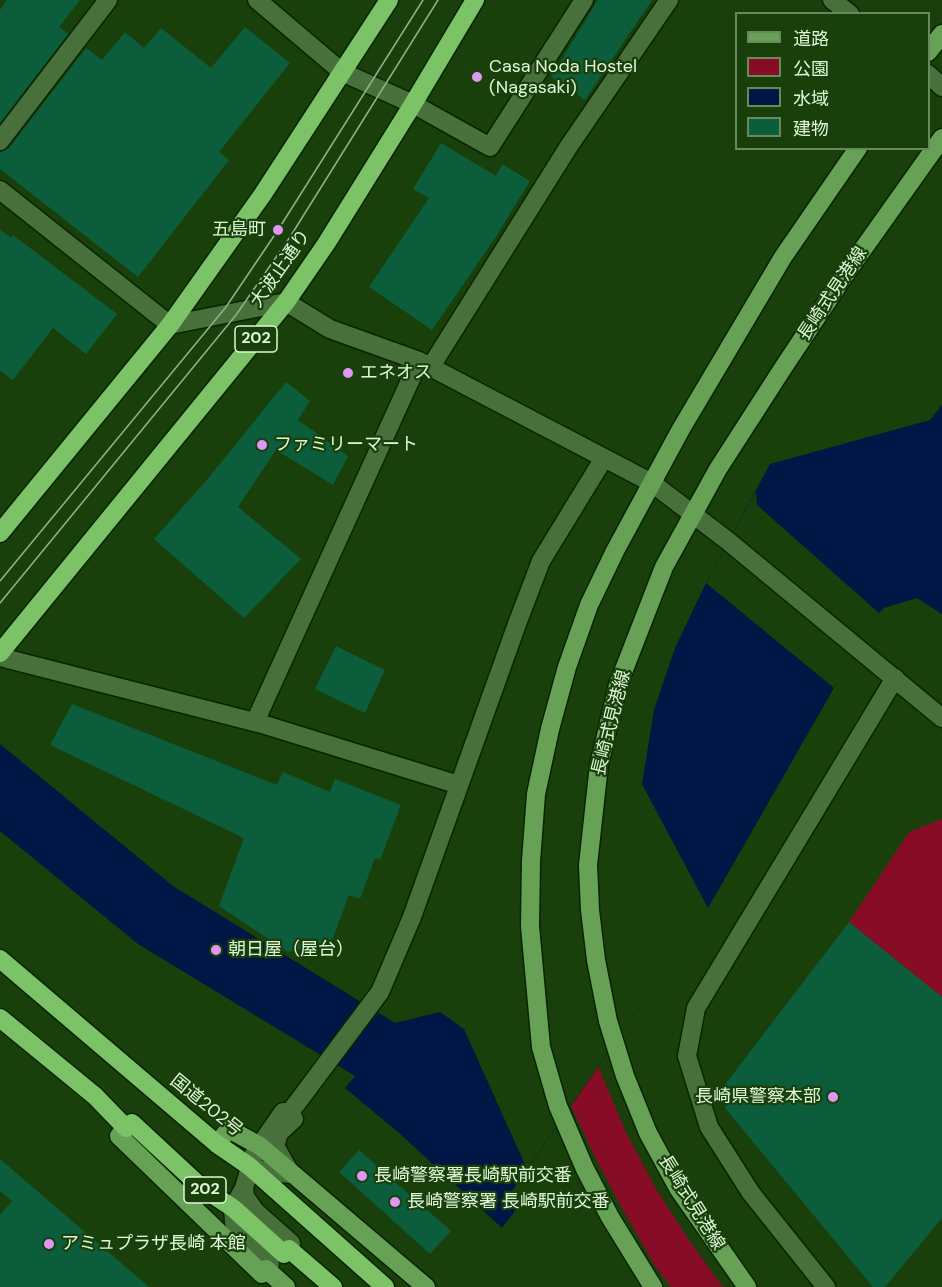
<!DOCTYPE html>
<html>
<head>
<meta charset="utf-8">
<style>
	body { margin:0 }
	#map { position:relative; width:942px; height:1287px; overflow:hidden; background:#19400a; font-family:"DM Sans","Noto Sans JP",sans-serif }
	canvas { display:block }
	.legend { position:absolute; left:735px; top:12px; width:195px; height:138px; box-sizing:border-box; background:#19400a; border:2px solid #68895c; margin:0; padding:8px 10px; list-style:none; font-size:18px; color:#dff6d8 }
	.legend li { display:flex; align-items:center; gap:12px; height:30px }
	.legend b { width:30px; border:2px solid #68895c }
</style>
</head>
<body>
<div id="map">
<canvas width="942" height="1287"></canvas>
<ul class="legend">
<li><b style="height:8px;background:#67a155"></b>道路</li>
<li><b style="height:16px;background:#870c25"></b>公園</li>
<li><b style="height:16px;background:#001644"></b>水域</li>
<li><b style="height:16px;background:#0c5d3b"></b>建物</li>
</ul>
</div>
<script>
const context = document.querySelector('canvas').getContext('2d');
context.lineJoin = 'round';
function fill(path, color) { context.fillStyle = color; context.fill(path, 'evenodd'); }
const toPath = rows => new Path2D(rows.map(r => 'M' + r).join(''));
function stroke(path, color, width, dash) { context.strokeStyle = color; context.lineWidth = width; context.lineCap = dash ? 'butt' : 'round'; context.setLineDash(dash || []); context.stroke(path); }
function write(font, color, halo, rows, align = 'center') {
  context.font = font + ' "DM Sans","Noto Sans JP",sans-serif'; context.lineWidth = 4.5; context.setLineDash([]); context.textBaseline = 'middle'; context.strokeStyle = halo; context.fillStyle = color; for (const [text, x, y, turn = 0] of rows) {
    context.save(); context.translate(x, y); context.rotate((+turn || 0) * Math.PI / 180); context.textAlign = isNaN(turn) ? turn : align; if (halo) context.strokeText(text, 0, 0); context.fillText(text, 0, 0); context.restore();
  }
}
const green = toPath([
	[942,819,942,997,849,922,909,832],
	[598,1066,626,1132,655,1187,689,1240,723,1287,671,1287,655,1266,623,1210,596,1159,571,1106]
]);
const water = toPath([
	[942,405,942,614,917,598,884,608,879,613,834,688,708,908,510,1194,519,1206,502,1228,398,1132,345,1088,355,1076,138,944,0,831,0,744,173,886,395,1023,440,1012,464,1029,642,784,654,710,675,648,706,583,770,464,930,420]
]);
const pier = toPath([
	[756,491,757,505,879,613,834,688,706,583],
	[642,784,708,908,527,1169,464,1029]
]);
const building = toPath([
	[7,0,80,0,59,27,68,34,0,123,0,10],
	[598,0,652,0,585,100,551,77],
	[245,27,290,63,219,152,229,160,138,277,0,169,0,152,9,148,86,48,102,60,125,32,144,48,161,28,211,68],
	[441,143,496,176,502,164,530,181,495,238,432,330,369,287,429,198,413,189],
	[0,230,11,238,13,235,117,314,86,354,53,328,13,380,0,371],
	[286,382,310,401,298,420,348,456,333,485,276,450,238,507,301,559,244,618,154,539,206,481],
	[336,646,385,670,365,713,315,689],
	[72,704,277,785,283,772,330,792,335,779,401,805,380,860,375,858,360,899,349,895,331,943,288,952,219,906,244,838,50,745],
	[849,922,942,997,942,1218,885,1287,873,1287,725,1108,724,1086],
	[359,1150,451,1231,430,1254,339,1172],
	[0,1159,149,1287,0,1287,0,1215,12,1201,0,1191]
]);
const minor = toPath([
	[257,0,342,72,413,104,490,147,584,0],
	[832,0,850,14],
	[928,74,942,87],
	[0,141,108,0],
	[0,190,170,325,286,302,330,329,419,361,652,483,728,541,942,718],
	[430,368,569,146,669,0],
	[0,657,262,724,459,785],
	[255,722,419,361],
	[288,1115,380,992,412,917,517,624,541,561,604,458],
	[249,1166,269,1172,292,1174],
	[244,1188,245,1197,256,1212,291,1243,289,1249],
	[266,1269,270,1264,245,1240,234,1222,233,1208,244,1188,254,1154,283,1112,294,1119,279,1133,275,1146,288,1169],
	[826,1287,751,1193,709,1127,687,1056,696,1008,895,678]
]);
const major = toPath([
	[928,52,942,34],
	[126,1128,119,1136,262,1274,266,1269,286,1287],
	[217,1144,229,1129,260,1146,426,1287],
	[653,1287,610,1217,585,1169,558,1106,541,1047,530,926,531,861,536,794,550,729,567,667,589,605,615,551,681,429,783,257,858,148],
	[747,1287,678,1188,648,1133,625,1076,608,1021,596,960,590,910,588,865,599,765,618,685,664,567,718,469,783,368,846,273,942,138]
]);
const highway = toPath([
	[0,533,170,325,263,194,389,0],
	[0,653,286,302,326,244,413,104,475,0],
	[0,959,217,1144,249,1166,385,1287],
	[0,1018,95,1096,126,1128,132,1123,201,1187,233,1208,284,1254,289,1249,333,1287]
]);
const tram = toPath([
	[0,581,226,307,278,230,423,0],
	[0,603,236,315,290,237,438,0]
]);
const markers = [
	[477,77,6,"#de98f2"],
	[278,230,6,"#de98f2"],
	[348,373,6,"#de98f2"],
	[262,445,6,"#de98f2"],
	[216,950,6,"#de98f2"],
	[833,1097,6,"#de98f2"],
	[362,1176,6,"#de98f2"],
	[395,1202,6,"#de98f2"],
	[49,1244,6,"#de98f2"]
];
const shields = [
	[256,339,42],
	[205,1190,42]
];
const shieldNames = [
	["202",256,339],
	["202",205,1190]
];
const poiNames = [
	["Casa Noda Hostel",489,67],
	["(Nagasaki)",489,88],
	["五島町",266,230,"right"],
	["エネオス",360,373],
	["ファミリーマート",274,445],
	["朝日屋（屋台）",228,950],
	["長崎県警察本部",821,1097,"right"],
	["長崎警察署長崎駅前交番",374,1176],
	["長崎警察署 長崎駅前交番",407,1202],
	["アミュプラザ長崎 本館",61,1244]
];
const streetNames = [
	["大波止通り",281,269,-55],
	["長崎式見港線",833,294,-56],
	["長崎式見港線",612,723,-76],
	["国道202号",206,1106,39],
	["長崎式見港線",691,1203,58]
];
fill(green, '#870c25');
fill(water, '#001644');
fill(pier, '#19400a');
fill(building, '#0c5d3b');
stroke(minor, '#072500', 21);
stroke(major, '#072500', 21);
stroke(highway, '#072500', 21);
stroke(minor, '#47703b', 18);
stroke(major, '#67a155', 18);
stroke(highway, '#7cc267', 18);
stroke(tram, '#94b18a', 1.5);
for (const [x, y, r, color] of markers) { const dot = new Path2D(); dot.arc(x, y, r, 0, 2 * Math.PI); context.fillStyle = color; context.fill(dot); stroke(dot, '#19400a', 2); }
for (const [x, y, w] of shields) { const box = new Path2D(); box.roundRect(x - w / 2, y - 13, w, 26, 4.5); context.fillStyle = '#19400a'; context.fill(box); stroke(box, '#dff6d8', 1.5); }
write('bold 16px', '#dff6d8', null, shieldNames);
write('18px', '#dff6d8', '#19400a', poiNames, 'left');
write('18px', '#dff6d8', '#19400a', streetNames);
</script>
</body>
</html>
